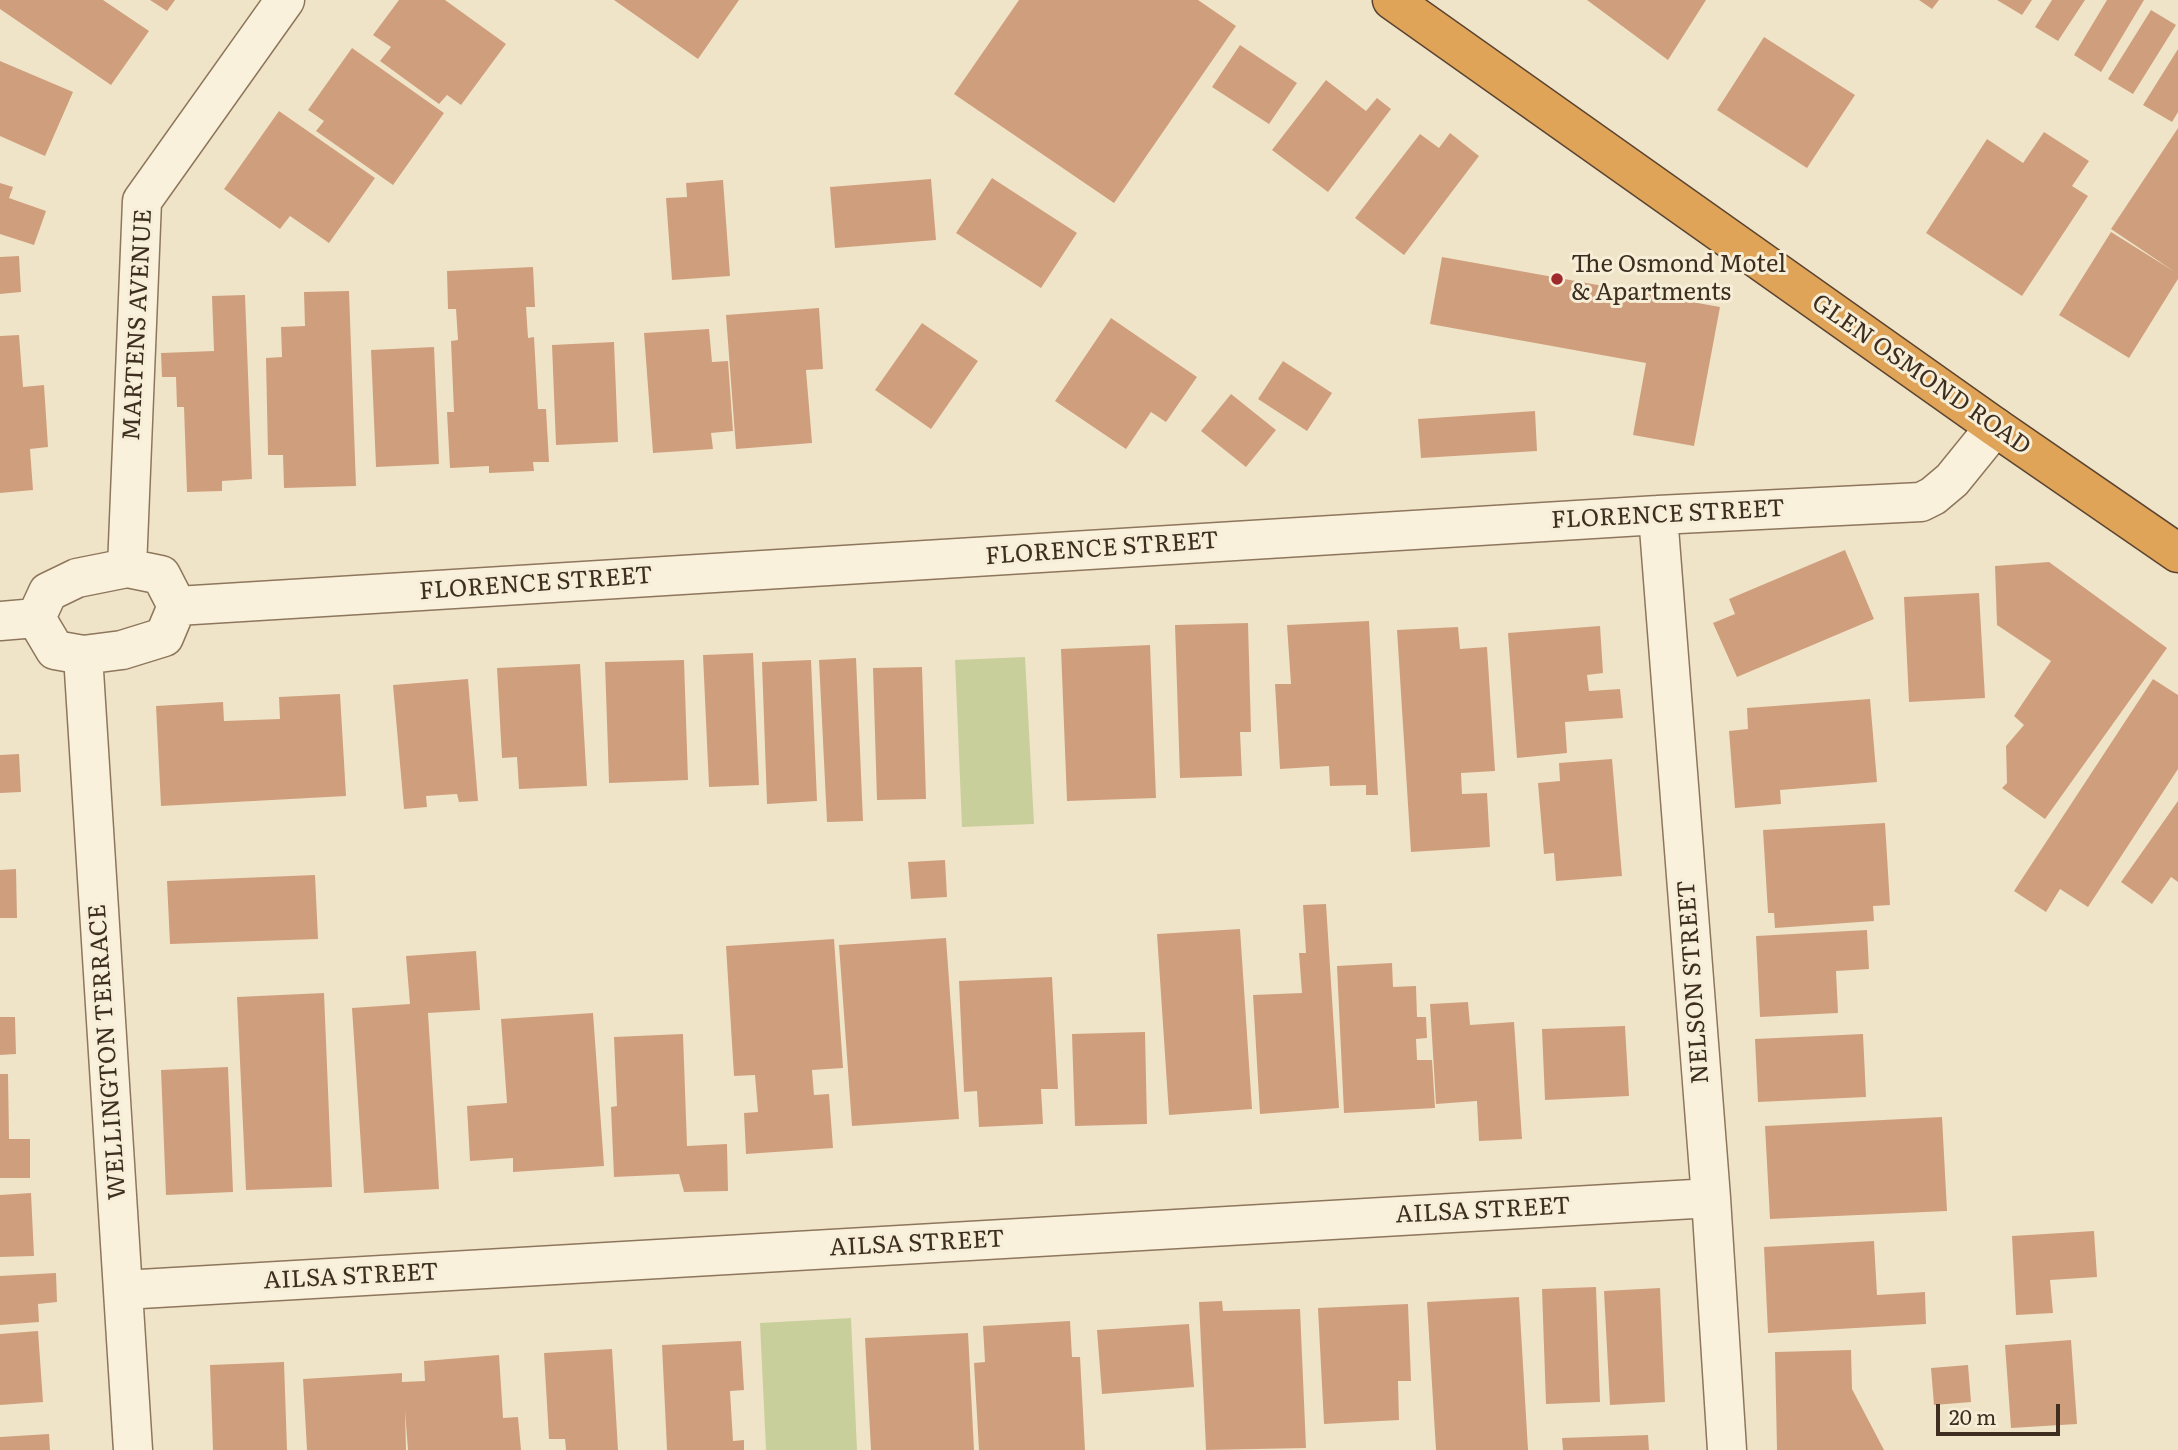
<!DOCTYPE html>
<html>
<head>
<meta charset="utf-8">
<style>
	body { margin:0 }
	#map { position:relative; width:2178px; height:1450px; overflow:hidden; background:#f0e4c8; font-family:Literata,serif }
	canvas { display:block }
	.scale { position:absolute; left:1936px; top:1404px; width:124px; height:32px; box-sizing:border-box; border:4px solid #3d2e20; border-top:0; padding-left:9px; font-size:21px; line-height:24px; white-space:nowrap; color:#3d2e20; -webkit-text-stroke:5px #f7eed8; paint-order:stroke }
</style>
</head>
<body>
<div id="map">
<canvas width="2178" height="1450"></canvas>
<div class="scale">20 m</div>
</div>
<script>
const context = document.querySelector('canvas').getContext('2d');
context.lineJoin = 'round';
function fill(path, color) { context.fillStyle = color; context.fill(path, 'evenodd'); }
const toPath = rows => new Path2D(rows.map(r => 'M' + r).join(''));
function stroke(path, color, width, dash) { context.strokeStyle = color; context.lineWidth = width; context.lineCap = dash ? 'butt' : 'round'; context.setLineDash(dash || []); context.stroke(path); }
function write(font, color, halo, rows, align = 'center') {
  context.font = font + ' Literata,serif'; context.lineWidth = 6; context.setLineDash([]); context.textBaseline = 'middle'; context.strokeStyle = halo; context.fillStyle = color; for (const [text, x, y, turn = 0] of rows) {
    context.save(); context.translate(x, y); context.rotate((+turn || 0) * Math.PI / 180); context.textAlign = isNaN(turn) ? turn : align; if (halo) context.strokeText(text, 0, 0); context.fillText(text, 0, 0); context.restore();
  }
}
const green = toPath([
	[1025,657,1034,824,962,827,955,660],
	[851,1318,857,1450,766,1450,760,1323]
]);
const building = toPath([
	[0,0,103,0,149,31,111,85,0,9],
	[150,0,175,0,167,11],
	[399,0,445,0,506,44,461,105,447,95,439,104,380,61,391,47,373,35],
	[614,0,739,0,698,59],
	[1019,0,1198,0,1236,26,1114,203,954,94],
	[1587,0,1706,0,1668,60],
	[1919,0,1939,0,1932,9],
	[1997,0,2032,0,2022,15],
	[2052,0,2085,0,2058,41,2035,27],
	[2107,0,2144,0,2101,72,2074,55],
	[2151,10,2176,25,2133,94,2108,79],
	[1764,37,1855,95,1807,168,1717,110],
	[1240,45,1297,83,1269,124,1212,87],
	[352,48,444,113,393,185,316,131,324,121,308,110],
	[2178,49,2178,112,2172,122,2143,105],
	[0,61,73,92,45,156,0,136],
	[1326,80,1366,111,1377,98,1391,109,1328,192,1272,150],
	[279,111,375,178,329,243,290,216,280,229,224,189],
	[2178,128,2178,279,2129,358,2059,315,2111,232,2175,272,2111,229],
	[2044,132,2089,161,2072,186,2088,196,2022,296,1926,233,1987,139,2023,163],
	[1450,133,1479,156,1404,255,1355,218,1420,134,1439,148],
	[992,178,1077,233,1041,288,956,233],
	[931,179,936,240,835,248,830,187],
	[723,180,730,276,672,280,666,198,687,197,686,183],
	[0,183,13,187,9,198,46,211,34,245,0,234],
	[19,256,21,292,0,294,0,257],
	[1442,257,1720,307,1694,446,1633,435,1646,363,1430,324],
	[533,267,535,307,526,307,528,338,534,337,538,409,546,409,549,462,533,462,534,471,489,473,489,466,450,468,447,412,454,412,451,341,458,340,456,309,448,309,447,271],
	[349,291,356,486,284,488,283,455,268,455,266,358,282,357,281,327,305,326,304,292],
	[245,295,252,479,222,481,222,491,187,492,184,407,177,407,176,377,162,377,161,353,214,351,212,296],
	[819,308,823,369,806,370,812,443,736,449,726,315],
	[1111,318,1197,377,1166,422,1151,412,1126,449,1055,401],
	[922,323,978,361,931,429,875,390],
	[709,329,712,362,728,361,733,431,711,433,713,449,653,453,644,333],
	[19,335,23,387,44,385,48,447,30,449,33,490,0,493,0,336],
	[614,342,618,442,556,445,552,345],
	[434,347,439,464,376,467,371,350],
	[1283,361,1332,393,1307,431,1258,399],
	[1231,394,1276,430,1246,467,1201,431],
	[1535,411,1537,451,1421,458,1418,419],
	[1845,550,1874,619,1737,677,1713,623,1735,614,1729,599],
	[2049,562,2167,648,2045,819,2002,788,2007,783,2006,746,2024,725,2014,716,2051,661,1997,625,1995,566],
	[1979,593,1985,698,1909,702,1904,597],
	[1369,621,1378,795,1366,795,1366,785,1330,786,1329,766,1280,769,1275,684,1291,684,1287,625],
	[1248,623,1251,732,1240,732,1242,776,1180,778,1175,625],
	[1600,626,1603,673,1587,675,1589,691,1620,689,1623,718,1565,722,1567,753,1517,758,1508,633],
	[1458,627,1460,649,1487,647,1495,771,1461,773,1462,794,1487,793,1490,847,1411,852,1397,630],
	[1150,645,1156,798,1067,801,1061,649],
	[753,653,759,785,709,787,703,655],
	[856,658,863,821,827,822,819,660],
	[684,660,688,780,609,783,605,662],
	[811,660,817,801,767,804,762,662],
	[580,664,587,786,519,789,517,757,502,758,497,668],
	[922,667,926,799,877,800,873,668],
	[468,679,478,801,459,802,457,794,426,796,427,807,404,809,393,685],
	[2153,679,2178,695,2178,769,2088,907,2060,889,2046,912,2014,891],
	[340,694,346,796,161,806,156,706,223,702,224,721,280,719,279,697],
	[1870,699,1877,782,1780,790,1781,804,1735,808,1729,731,1748,729,1747,708],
	[19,754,21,792,0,793,0,755],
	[1612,759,1622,876,1556,881,1554,853,1544,854,1538,783,1560,781,1559,763],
	[2178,801,2178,882,2171,877,2152,904,2121,882],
	[1885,823,1890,905,1873,906,1874,921,1775,928,1774,913,1768,913,1763,830],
	[945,860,947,897,911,899,908,862],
	[16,869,17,918,0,918,0,870],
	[315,875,318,939,170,944,167,881],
	[1326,904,1339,1108,1260,1114,1253,995,1302,993,1299,953,1306,953,1303,905],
	[1240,929,1252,1109,1169,1115,1157,934],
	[1867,930,1869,969,1836,971,1838,1013,1760,1017,1756,936],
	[946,938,959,1119,852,1126,839,945],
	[834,939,843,1068,812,1070,814,1095,829,1094,833,1148,746,1154,744,1113,758,1112,755,1075,734,1076,726,946],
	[476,951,480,1010,428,1013,439,1189,364,1193,352,1008,410,1004,406,956],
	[1392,963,1393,987,1416,986,1417,1017,1426,1017,1427,1038,1416,1039,1417,1060,1432,1060,1435,1108,1344,1113,1337,966],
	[1052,977,1058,1089,1041,1089,1043,1124,979,1127,977,1091,964,1092,959,981],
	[324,993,332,1187,246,1190,237,997],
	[1468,1002,1470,1025,1514,1022,1522,1139,1479,1141,1477,1101,1436,1104,1430,1004],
	[593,1013,604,1166,513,1172,513,1158,470,1161,467,1106,507,1103,501,1019],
	[0,1017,15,1017,16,1054,0,1055],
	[1625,1026,1629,1096,1545,1100,1542,1029],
	[1145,1032,1147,1124,1075,1126,1072,1034],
	[683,1034,687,1146,727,1144,728,1191,684,1192,679,1174,614,1177,611,1107,617,1106,614,1037],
	[1863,1034,1866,1097,1758,1102,1755,1039],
	[228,1067,233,1192,166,1195,161,1070],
	[0,1074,8,1074,9,1139,30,1139,30,1178,0,1178],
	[1942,1117,1947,1211,1770,1219,1765,1126],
	[31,1193,34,1256,0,1257,0,1195],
	[2094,1231,2097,1277,2050,1280,2053,1313,2016,1315,2012,1236],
	[1874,1241,1877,1295,1925,1292,1926,1324,1768,1333,1764,1247],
	[56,1273,57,1302,38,1304,39,1322,0,1325,0,1276],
	[1596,1287,1600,1402,1546,1404,1542,1289],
	[1660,1288,1665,1402,1610,1405,1604,1291],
	[1519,1297,1528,1450,1436,1450,1427,1302],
	[1222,1301,1223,1311,1300,1309,1306,1448,1206,1450,1199,1302],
	[1408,1304,1411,1381,1398,1381,1399,1420,1324,1424,1318,1308],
	[1070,1321,1072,1357,1080,1357,1085,1450,979,1450,974,1363,985,1362,983,1326],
	[1189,1324,1194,1387,1102,1394,1097,1330],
	[38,1331,43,1402,0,1405,0,1334],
	[968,1333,974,1450,871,1450,865,1338],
	[2071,1340,2077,1424,2011,1428,2005,1345],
	[741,1341,744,1390,730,1391,733,1441,744,1440,744,1450,667,1450,662,1345],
	[612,1349,618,1450,566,1450,565,1439,549,1439,544,1353],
	[1851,1350,1852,1389,1884,1450,1777,1450,1775,1352],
	[499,1355,503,1418,518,1417,521,1450,408,1450,405,1411,406,1450,307,1450,303,1379,402,1373,402,1382,425,1381,424,1361],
	[284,1362,287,1450,213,1450,210,1365],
	[1968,1365,1971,1402,1934,1405,1931,1368],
	[49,1434,50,1450,0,1450,0,1437],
	[1648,1435,1649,1450,1563,1450,1562,1438]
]);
const street = toPath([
	[1658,515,1711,1198,1727,1450],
	[127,568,142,201,285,0],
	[127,568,161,575,177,606,164,637,122,650,83,655,55,650,36,618,48,592,77,578,127,568],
	[177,606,1658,515,1921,502,1933,496,1952,480,1995,427],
	[0,621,36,618],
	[83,655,133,1450],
	[123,1290,1711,1198]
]);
const highway = toPath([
	[1392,0,1995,427,2178,553]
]);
const markers = [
	[1557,279,7,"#9e2a2b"]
];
const poiNames = [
	["The Osmond Motel",1571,265],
	["& Apartments",1571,293]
];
const streetNames = [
	["MARTENS AVENUE",138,325,-87],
	["GLEN OSMOND ROAD",1921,375,35],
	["FLORENCE STREET",1668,515,-3],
	["FLORENCE STREET",1102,549,-4],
	["FLORENCE STREET",536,584,-4],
	["NELSON STREET",1694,982,-94],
	["WELLINGTON TERRACE",108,1052,-94],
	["AILSA STREET",1483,1211,-3],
	["AILSA STREET",917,1244,-3],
	["AILSA STREET",351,1277,-3]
];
fill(green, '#c9cf9b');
fill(building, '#cf9f7d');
stroke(street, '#8d765c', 41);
stroke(highway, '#5b4430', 41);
stroke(street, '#faf1dc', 38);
stroke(highway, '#e0a458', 38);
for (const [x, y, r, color] of markers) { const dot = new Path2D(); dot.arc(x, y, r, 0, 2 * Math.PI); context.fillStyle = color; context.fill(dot); stroke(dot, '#f7eed8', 2.5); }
write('24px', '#3d2e20', '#f7eed8', poiNames, 'left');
write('24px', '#3d2e20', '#f7eed8', streetNames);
</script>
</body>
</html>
